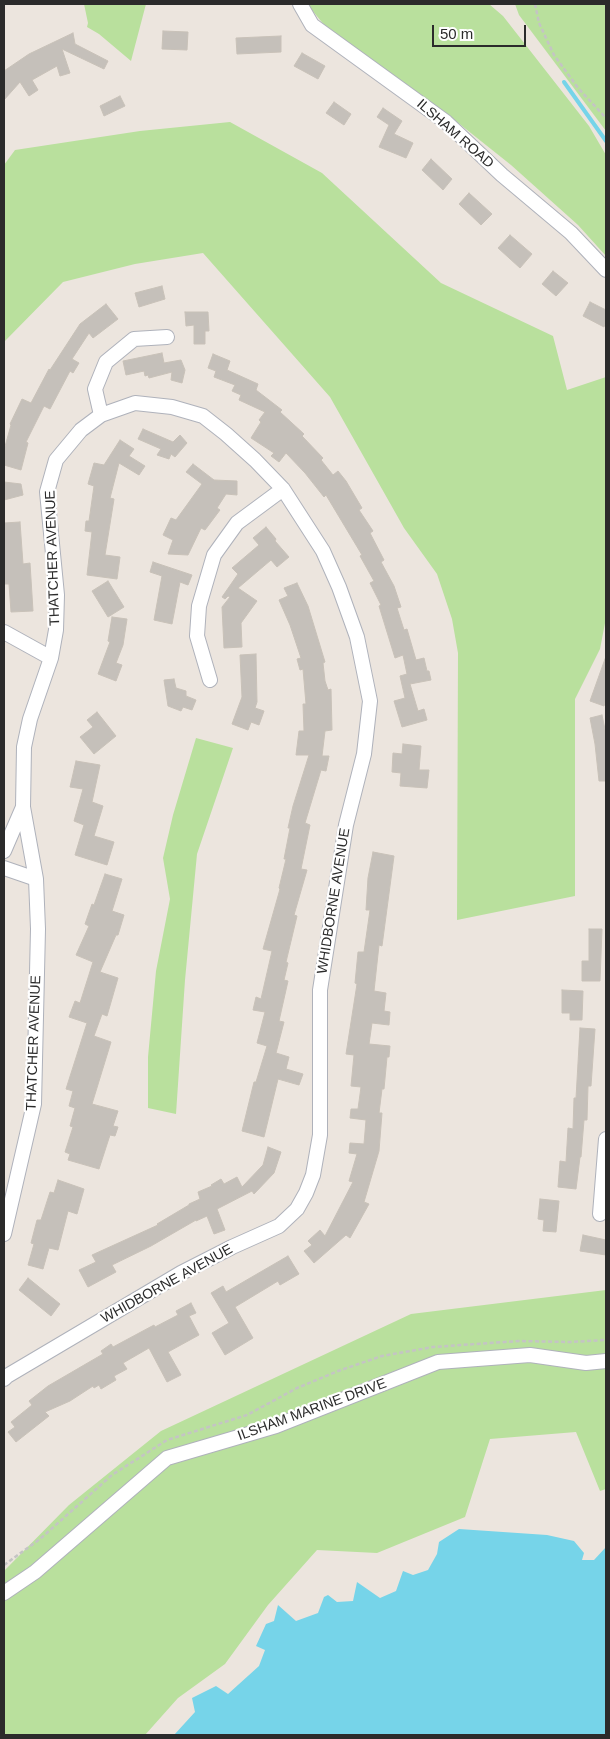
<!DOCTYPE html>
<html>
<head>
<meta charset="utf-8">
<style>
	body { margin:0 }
	#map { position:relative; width:610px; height:1739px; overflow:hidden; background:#ece5de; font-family:Helvetica,sans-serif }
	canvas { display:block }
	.frame { position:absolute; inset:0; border:5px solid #2b2b2b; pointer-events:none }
	.scale { position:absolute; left:432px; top:25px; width:94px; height:22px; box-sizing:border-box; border:2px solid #2b2b2b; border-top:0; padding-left:6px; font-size:15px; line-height:18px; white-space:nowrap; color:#2b2b2b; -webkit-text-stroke:4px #fff; paint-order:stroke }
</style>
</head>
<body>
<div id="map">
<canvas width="610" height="1739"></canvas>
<div class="frame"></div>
<div class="scale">50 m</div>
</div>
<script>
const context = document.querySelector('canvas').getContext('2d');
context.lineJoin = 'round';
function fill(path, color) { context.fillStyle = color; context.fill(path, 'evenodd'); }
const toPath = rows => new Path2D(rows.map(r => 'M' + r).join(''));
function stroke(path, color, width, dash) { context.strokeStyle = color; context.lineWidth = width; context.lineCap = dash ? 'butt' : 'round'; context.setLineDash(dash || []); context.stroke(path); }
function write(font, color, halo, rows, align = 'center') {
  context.font = font + ' Helvetica,sans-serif'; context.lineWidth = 4.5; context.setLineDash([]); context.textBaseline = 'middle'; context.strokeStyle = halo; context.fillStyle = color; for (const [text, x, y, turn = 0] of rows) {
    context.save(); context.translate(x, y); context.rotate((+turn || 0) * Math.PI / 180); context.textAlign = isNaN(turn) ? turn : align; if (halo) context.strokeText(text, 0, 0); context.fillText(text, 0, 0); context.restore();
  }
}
const green = toPath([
	[84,4,146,4,131,61,99,34,87,27,88,23],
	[307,4,489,4,503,16,589,126,606,155,606,256,578,225,511,165,452,118,325,26],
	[515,4,606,4,606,131,519,15],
	[230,122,322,173,441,283,553,336,567,390,606,377,606,618,600,649,575,699,575,896,457,920,458,653,452,619,437,574,404,528,330,397,203,253,135,264,63,282,4,342,4,165,15,150,140,131],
	[196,738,233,748,197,854,185,980,176,1114,148,1108,148,1057,156,971,170,899,163,858,173,815],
	[606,1290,606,1489,600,1491,576,1432,490,1439,465,1517,377,1553,317,1550,268,1605,225,1664,178,1698,145,1735,4,1735,4,1571,69,1505,161,1431,411,1314]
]);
const water = toPath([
	[459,1529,547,1535,574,1541,584,1553,582,1560,594,1560,606,1547,606,1735,174,1735,195,1712,192,1698,216,1686,228,1694,259,1666,265,1650,256,1646,266,1624,274,1621,278,1605,296,1621,318,1613,324,1597,328,1595,337,1602,353,1601,357,1582,380,1598,396,1591,403,1571,413,1575,428,1570,437,1554,439,1542]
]);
const stream = toPath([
	[564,82,606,141]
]);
const building = toPath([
	[163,31,188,32,187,50,162,49,163,31],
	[73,33,75,44,108,61,104,69,62,49,70,73,60,76,57,66,32,80,38,90,29,96,20,82,4,100,4,71,29,54,73,33],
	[281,36,281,52,237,54,236,38,281,36],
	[302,53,325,66,318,79,294,66,302,53],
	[120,96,125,106,104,116,100,106,120,96],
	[334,102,351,114,344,125,326,113,334,102],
	[383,108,402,121,394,134,413,143,406,158,379,147,389,125,377,117,383,108],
	[431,159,452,179,443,190,422,170,431,159],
	[469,193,492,214,481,225,459,204,469,193],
	[510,235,532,254,520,268,498,248,510,235],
	[553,271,568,283,556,296,542,284,553,271],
	[162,286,165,299,139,307,135,293,162,286],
	[590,302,606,310,606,321,604,327,583,316,590,302],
	[106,304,118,319,93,338,89,333,72,359,79,363,73,373,70,371,50,409,44,406,26,442,28,443,21,470,4,465,4,450,11,425,10,424,22,399,31,403,49,369,50,370,80,324,106,304],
	[185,312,208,312,209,331,205,331,205,344,194,344,194,325,186,326,185,312],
	[162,353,164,363,181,360,185,370,182,383,171,380,172,372,149,378,148,375,145,376,144,371,126,375,123,361,162,353],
	[213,354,230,361,227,370,258,384,256,390,282,410,280,412,304,434,302,436,323,458,321,460,333,475,338,471,346,481,362,508,359,510,373,531,370,533,384,560,381,562,394,586,401,607,397,608,404,630,407,629,416,660,424,658,427,671,429,671,431,680,410,684,418,711,424,709,427,720,402,727,394,701,405,698,400,676,407,674,403,655,395,658,379,606,381,605,370,583,374,581,360,556,362,555,326,495,324,497,305,473,286,453,279,462,271,456,274,453,251,438,261,422,259,420,265,412,239,400,241,395,232,391,235,385,214,377,216,371,208,368,213,354],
	[143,429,173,442,180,435,187,443,175,457,171,454,169,459,157,455,161,449,138,439,143,429],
	[120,440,134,449,129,456,145,466,139,475,119,463,110,498,114,499,105,555,120,557,117,579,87,575,92,532,85,531,86,521,89,521,94,486,88,484,94,463,104,465,120,440],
	[193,464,214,480,237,481,237,495,226,494,217,508,220,510,205,530,201,528,188,555,168,554,173,540,163,535,171,518,176,520,202,484,186,472,193,464],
	[4,482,21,484,23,495,4,500,4,482],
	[20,522,23,564,30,563,33,611,11,612,9,584,4,584,4,523,20,522],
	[266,527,276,539,275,541,289,557,277,567,271,560,238,588,257,601,241,623,242,647,224,648,222,607,230,597,228,596,225,599,222,597,238,574,232,568,259,545,253,538,266,527],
	[153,562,192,575,188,585,180,582,172,624,154,620,162,576,150,572,153,562],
	[108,581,124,607,108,617,92,591,108,581],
	[297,583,308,606,325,662,323,663,325,681,328,690,331,689,332,730,325,731,322,756,329,756,326,771,321,770,305,823,310,825,301,869,307,870,294,915,297,916,286,962,288,963,284,980,288,981,279,1021,284,1022,276,1053,289,1057,286,1069,303,1074,299,1085,278,1079,264,1137,242,1131,254,1082,256,1082,267,1046,257,1043,265,1012,253,1010,256,997,261,999,272,951,263,949,280,889,279,888,286,859,284,859,290,828,288,828,293,806,309,755,296,755,299,731,304,731,303,704,306,704,303,669,300,670,297,659,301,658,290,625,279,600,288,596,284,588,297,583],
	[112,617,127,619,123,645,116,663,122,665,116,681,98,674,110,642,108,641,112,617],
	[256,654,257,702,255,708,264,711,259,725,251,722,248,730,232,724,242,697,240,655,256,654],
	[605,659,606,659,606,699,604,706,590,701,605,659],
	[174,679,176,688,186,691,186,696,196,700,192,710,183,707,181,711,168,706,164,680,174,679],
	[97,712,116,736,94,754,80,737,93,727,87,720,97,712],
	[602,715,606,734,606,781,599,781,595,744,590,718,602,715],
	[403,744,421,746,419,770,429,770,427,788,400,786,401,773,392,772,393,753,402,754,403,744],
	[76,761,100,765,92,802,103,806,94,836,114,842,107,865,75,855,84,825,74,821,83,789,70,787,76,761],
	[373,852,394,856,382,946,379,945,374,991,386,993,384,1011,390,1012,389,1025,372,1023,369,1044,390,1046,389,1057,387,1057,384,1089,382,1089,379,1113,382,1113,379,1151,364,1202,369,1204,350,1238,346,1235,314,1263,304,1251,312,1245,308,1241,320,1230,325,1236,353,1182,349,1181,357,1154,349,1153,350,1143,364,1144,366,1120,350,1118,351,1109,358,1109,361,1087,351,1086,354,1055,346,1054,357,984,355,983,358,952,364,952,370,910,366,910,368,878,373,852],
	[105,874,122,879,112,911,124,915,118,935,116,935,100,972,118,978,107,1016,102,1014,94,1036,111,1042,92,1104,118,1111,113,1126,118,1127,115,1136,110,1135,99,1169,68,1160,70,1154,65,1152,73,1127,70,1126,75,1108,69,1106,73,1091,66,1089,87,1023,69,1017,75,1001,80,1003,93,962,76,955,89,926,85,924,92,904,94,905,105,874],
	[589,929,602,929,600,981,582,981,582,961,589,961,589,929],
	[562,990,583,991,582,1020,570,1020,570,1013,562,1013,562,990],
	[580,1028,595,1029,591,1086,588,1086,587,1120,584,1120,581,1157,580,1157,576,1189,558,1187,560,1161,566,1162,568,1128,573,1129,574,1098,576,1098,580,1028],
	[268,1147,281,1152,274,1173,254,1194,252,1191,217,1209,225,1230,214,1234,207,1216,196,1221,196,1220,151,1246,112,1265,116,1272,88,1287,79,1270,96,1262,92,1255,158,1225,157,1224,189,1205,189,1204,200,1199,198,1192,212,1186,211,1185,221,1179,224,1184,237,1177,242,1187,263,1165,268,1147],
	[58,1180,84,1189,77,1214,68,1211,58,1250,49,1248,43,1269,28,1265,34,1244,31,1243,37,1220,41,1220,50,1192,54,1193,58,1180],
	[540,1199,559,1201,556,1232,543,1231,544,1220,538,1219,540,1199],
	[583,1235,606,1240,606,1255,580,1251,583,1235],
	[288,1256,299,1274,280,1285,278,1281,235,1307,253,1338,225,1355,212,1333,229,1323,211,1293,223,1286,226,1292,288,1256],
	[28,1278,60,1304,51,1316,19,1290,28,1278],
	[191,1303,196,1313,189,1316,199,1335,168,1352,181,1375,167,1382,149,1348,123,1363,127,1369,114,1376,116,1380,101,1389,99,1385,94,1388,93,1386,70,1401,45,1412,49,1416,16,1442,8,1432,15,1427,11,1422,32,1405,29,1401,48,1386,103,1354,101,1351,111,1344,113,1347,154,1325,155,1327,178,1315,176,1311,191,1303]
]);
const path = toPath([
	[535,4,539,23,554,55,578,88,606,118],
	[4,1565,40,1539,112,1475,167,1440,247,1415,297,1388,338,1371,382,1356,433,1347,519,1341,570,1342,606,1340]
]);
const minor = toPath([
	[300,4,312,25,446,122,502,175,571,233,606,270],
	[101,415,95,389,106,362,134,339,167,337],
	[4,632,51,658],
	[210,680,197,636,199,606,214,555,237,523,283,489],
	[4,851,23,807],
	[4,868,36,879],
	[600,1214,606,1139],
	[4,1234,34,1104,38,929,36,879,23,807,24,747,30,719,51,658,56,630,57,595,47,492,56,460,81,430,101,415,135,403,172,407,203,416,226,434,255,460,283,489,323,551,339,587,357,637,370,701,364,754,346,825,320,990,320,1135,313,1175,306,1193,297,1209,279,1226,232,1247,181,1273,7,1376,4,1379],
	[4,1593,35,1572,167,1458,276,1426,438,1362,530,1355,586,1363,606,1361]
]);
const streetNames = [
	["ILSHAM ROAD",455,134,41],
	["THATCHER AVENUE",53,558,-92],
	["WHIDBORNE AVENUE",334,901,-81],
	["THATCHER AVENUE",34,1043,-88],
	["WHIDBORNE AVENUE",167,1284,-29],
	["ILSHAM MARINE DRIVE",312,1410,-20]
];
fill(green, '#b9e09d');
fill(water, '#76d4e9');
stroke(stream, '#76d4e9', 4);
fill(building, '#c5c0ba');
stroke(building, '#c8c1b8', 1);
stroke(minor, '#afb2bb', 16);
stroke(path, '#c4c4c4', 2.5, [4, 2.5]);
stroke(minor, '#fff', 14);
write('14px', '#2b2b2b', '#fff', streetNames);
</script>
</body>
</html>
